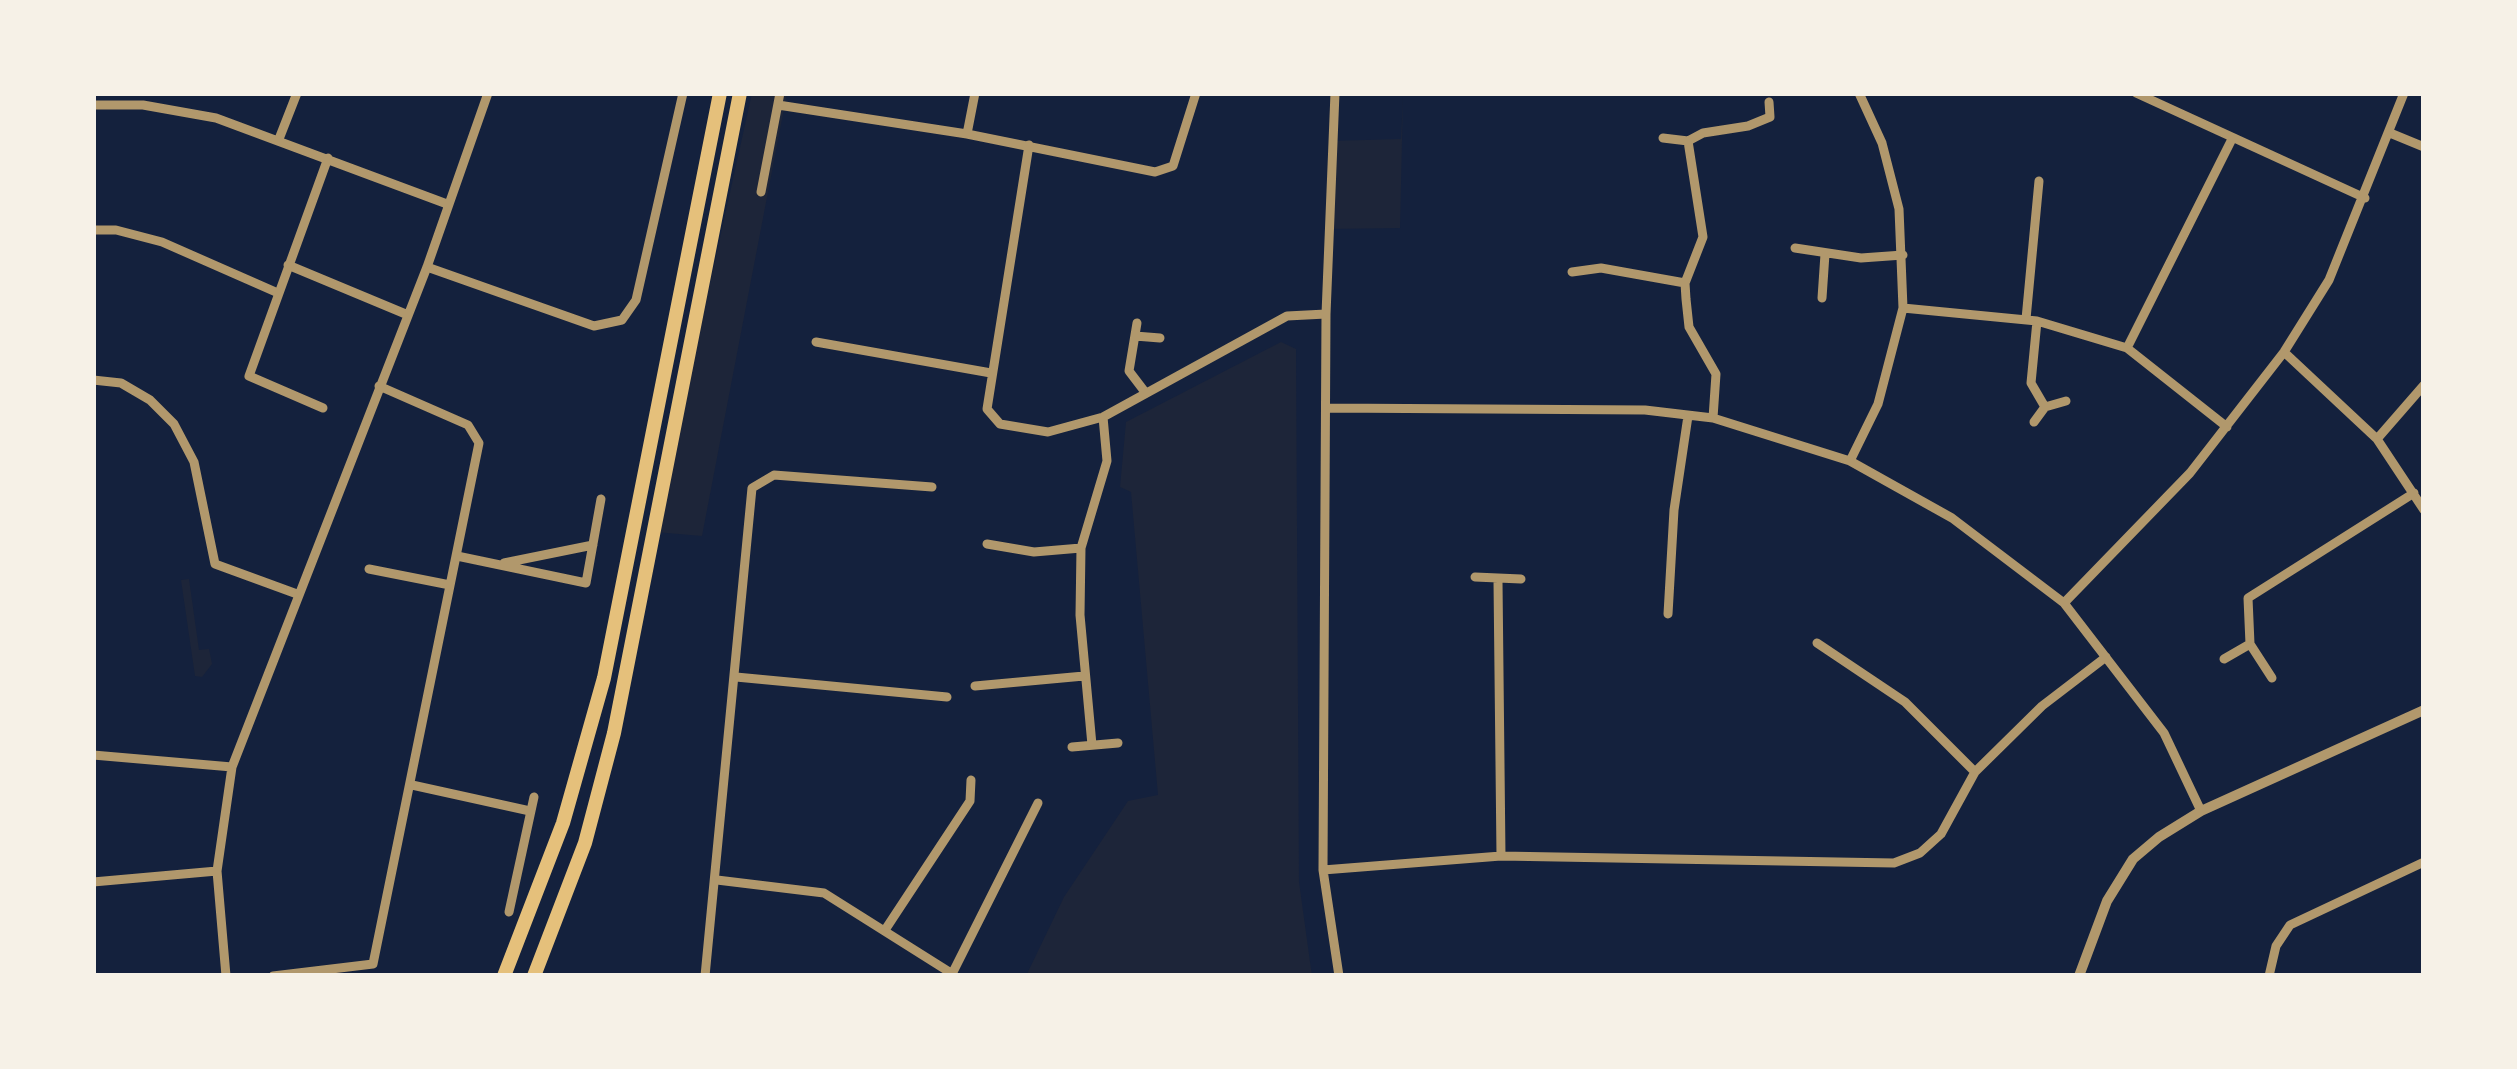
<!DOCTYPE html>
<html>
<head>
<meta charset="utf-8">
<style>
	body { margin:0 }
	#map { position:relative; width:2517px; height:1069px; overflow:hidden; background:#14213d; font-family:"Space Grotesk",sans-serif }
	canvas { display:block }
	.frame { position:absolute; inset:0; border:96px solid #f6f1e7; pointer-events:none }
</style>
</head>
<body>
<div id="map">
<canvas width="2517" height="1069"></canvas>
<div class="frame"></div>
</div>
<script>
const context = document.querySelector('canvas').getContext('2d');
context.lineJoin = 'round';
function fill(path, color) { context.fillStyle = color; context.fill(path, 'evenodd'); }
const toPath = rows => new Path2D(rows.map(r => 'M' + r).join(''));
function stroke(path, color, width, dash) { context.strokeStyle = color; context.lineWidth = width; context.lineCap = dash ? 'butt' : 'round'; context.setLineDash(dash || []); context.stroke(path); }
const green = toPath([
	[752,93,787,93,702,536,655,532],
	[1403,97,1400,228,1327,229,1329,141,1401,139],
	[1281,342,1296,349,1299,882,1312,976,1026,976,1064,897,1128,801,1158,795,1131,492,1120,487,1126,422],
	[189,579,199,650,209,649,212,664,202,677,195,676,181,580]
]);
const minor = toPath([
	[1335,93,1326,314,1323,870,1339,976],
	[2136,93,2365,198],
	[93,105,143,105,216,118,447,204],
	[778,105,967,134,1155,172,1173,166,1196,93],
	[2390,133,2424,147],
	[967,134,975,93],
	[1663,138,1688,141,1703,133,1748,126,1770,117,1769,102],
	[279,139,297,93],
	[1688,141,1703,237,1685,283,1686,299,1689,327,1716,374,1713,418],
	[1029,145,987,409,1000,424,1048,432,1103,417,1287,316,1326,314],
	[761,192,780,93],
	[93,230,116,230,162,242,278,293],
	[1795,248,1861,258,1903,255],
	[288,265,408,315],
	[427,267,594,326,622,320,636,300,683,93],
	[1572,272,1601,268,1685,283],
	[1822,298,1825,254],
	[1903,308,2037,321,2127,348,2227,427],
	[2026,319,2039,181],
	[2037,321,2031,383,2045,407,2066,401],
	[1137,323,1129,371,1145,392],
	[1135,336,1160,338],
	[816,342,991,373],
	[2127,348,2231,141],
	[2284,352,2377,439,2424,510],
	[93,380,121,383,150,400,174,424,194,462,215,564,297,594],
	[323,408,249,376,328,158],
	[1327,408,1645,410,1713,418,1850,461,1952,518,2064,603,2164,733,2201,811],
	[2034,422,2045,407],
	[2377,439,2424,385],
	[1850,461,1878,404,1903,308,1899,209,1882,143,1859,93],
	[987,544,1034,552,1081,548],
	[457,556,586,583,601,499],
	[504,563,593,545],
	[369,569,450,585],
	[1475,577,1521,579],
	[1498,581,1501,856],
	[2064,603,2190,473,2284,352,2329,280,2404,93],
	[1668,614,1674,510,1688,416],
	[1817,643,1905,702,1975,772],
	[2224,659,2250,644],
	[736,677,947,697],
	[2272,678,2250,644,2248,598,2414,493],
	[975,686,1084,676],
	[1092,745,1080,615,1081,548,1107,461,1103,417],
	[1072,747,1118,743],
	[93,755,232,767],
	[412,785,530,811],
	[1323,870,1501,856,1894,863,1920,853,1941,834,1975,772,2042,706,2106,657],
	[717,880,824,893,951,973],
	[93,882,217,871],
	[509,912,534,797],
	[885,930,970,801,971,780],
	[373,964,479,443,468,425,379,386],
	[226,976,217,871,232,767,427,267,488,93],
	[273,976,373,964],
	[705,976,752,488,774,475,932,487],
	[951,976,1038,803],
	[2269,976,2276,946,2290,925,2424,862]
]);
const tertiary = toPath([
	[2079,976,2107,901,2133,859,2159,837,2201,811,2424,710]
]);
const primary = toPath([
	[504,976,563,823,604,678,720,93],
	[534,976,585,843,614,733,740,93]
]);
fill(green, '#1d2539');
stroke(minor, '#b1986c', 9);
stroke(tertiary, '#b1986c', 10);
stroke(primary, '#e5c07b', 14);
</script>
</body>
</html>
